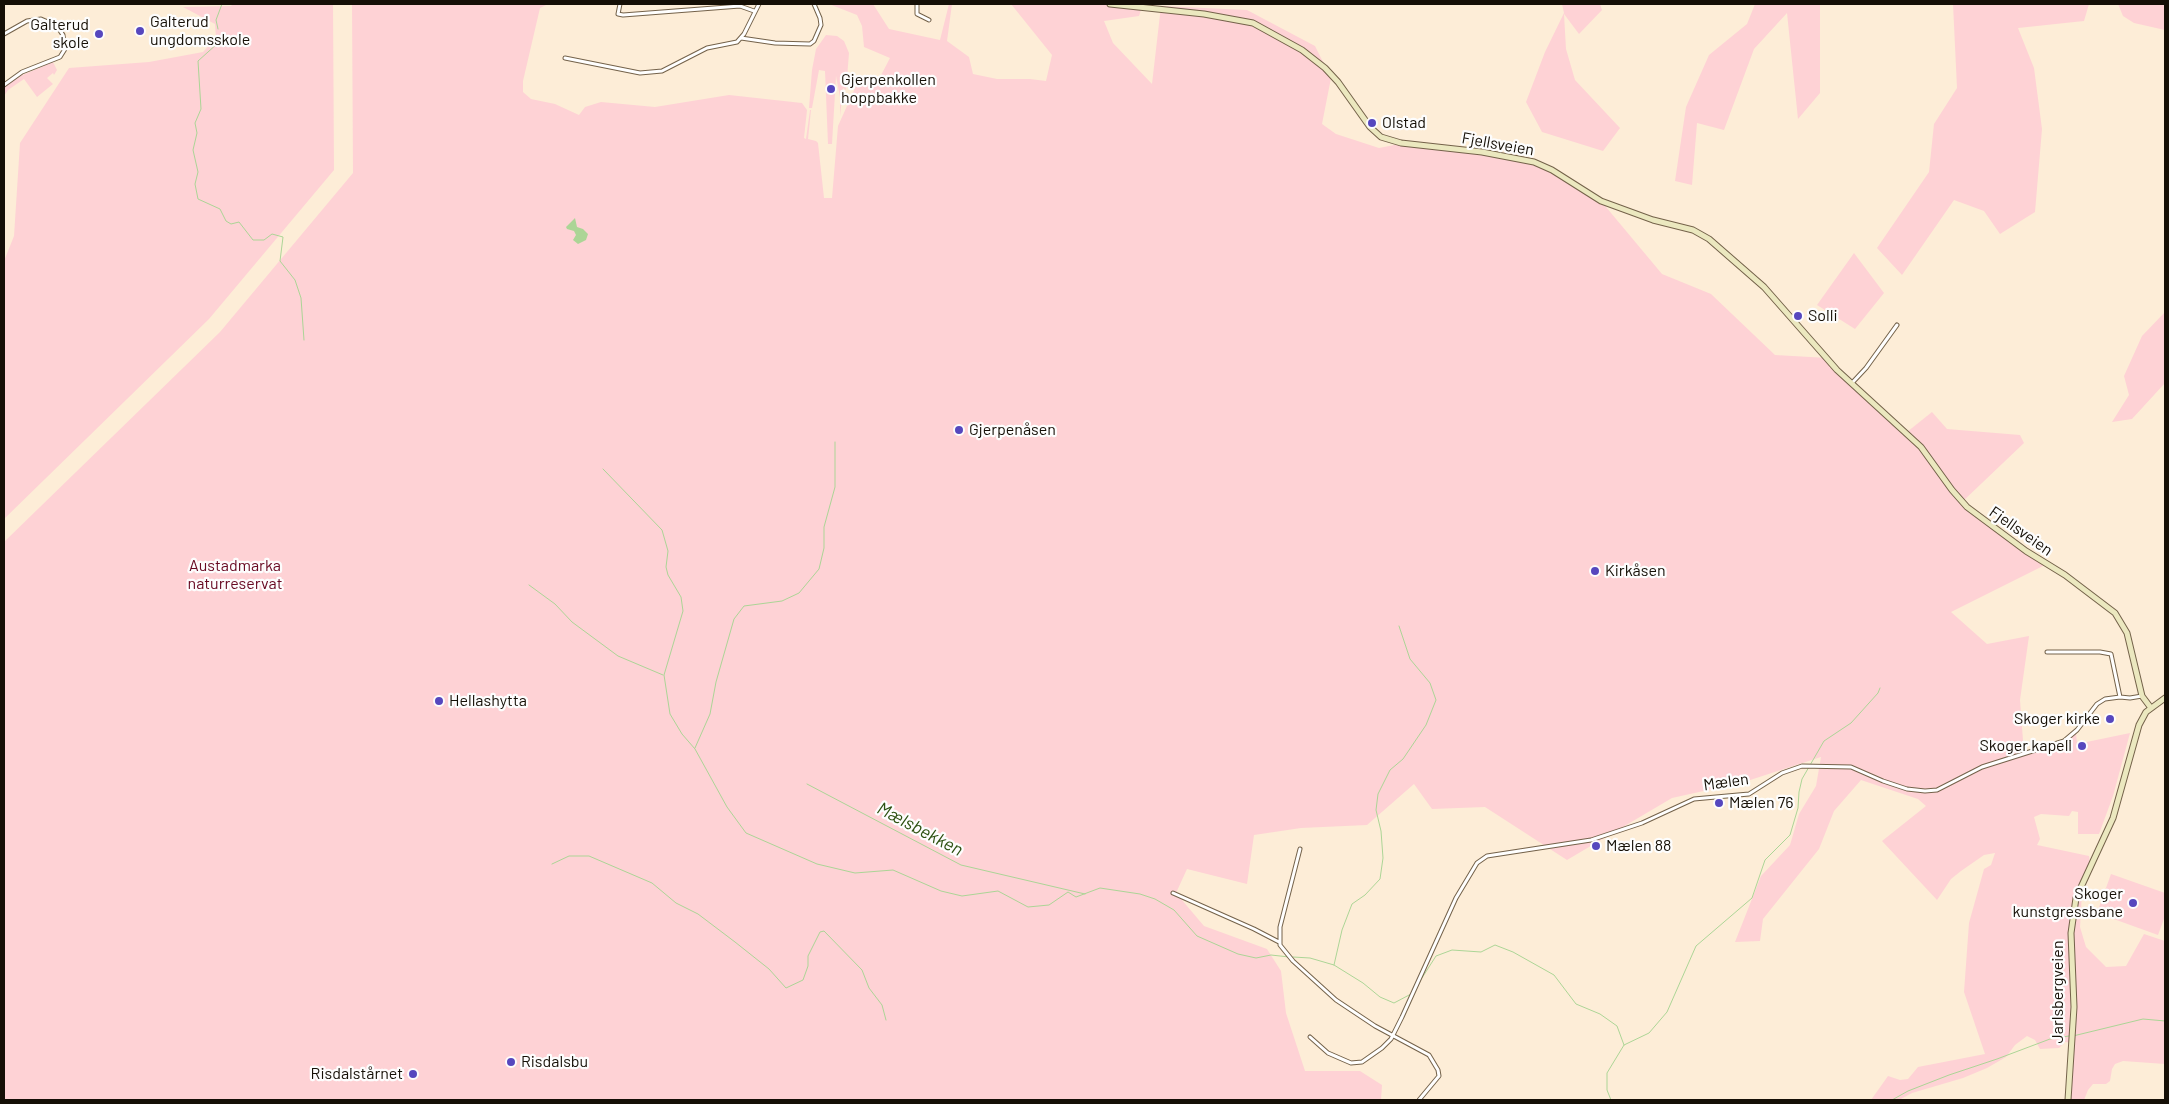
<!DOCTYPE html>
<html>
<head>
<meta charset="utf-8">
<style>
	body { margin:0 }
	#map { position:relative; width:2169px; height:1104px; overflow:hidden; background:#fdedd7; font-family:Barlow,sans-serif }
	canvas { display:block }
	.frame { position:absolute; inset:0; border:5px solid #150f06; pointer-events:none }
</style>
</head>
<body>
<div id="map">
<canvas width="2169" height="1104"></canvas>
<div class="frame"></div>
</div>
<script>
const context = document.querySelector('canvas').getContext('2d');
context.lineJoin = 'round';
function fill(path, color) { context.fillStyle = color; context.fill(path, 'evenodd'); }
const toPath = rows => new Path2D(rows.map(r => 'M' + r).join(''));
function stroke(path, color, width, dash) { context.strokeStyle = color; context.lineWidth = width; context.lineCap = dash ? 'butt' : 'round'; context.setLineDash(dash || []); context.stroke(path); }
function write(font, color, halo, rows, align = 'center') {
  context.font = font + ' Barlow,sans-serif'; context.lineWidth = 4.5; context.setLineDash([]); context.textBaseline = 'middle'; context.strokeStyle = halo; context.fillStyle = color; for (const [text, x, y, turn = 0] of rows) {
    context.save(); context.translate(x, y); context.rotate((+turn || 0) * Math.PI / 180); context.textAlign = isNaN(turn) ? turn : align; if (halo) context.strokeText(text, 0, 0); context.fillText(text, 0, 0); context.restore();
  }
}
const green = toPath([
	[233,4,333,4,334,170,209,319,4,519,4,261,14,236,20,143,69,68,149,62,203,52,216,38,215,24,183,7,231,6],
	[352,4,548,4,540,8,523,81,523,92,531,99,555,104,579,115,585,107,601,102,655,107,729,95,802,103,807,110,804,138,806,139,810,110,811,110,808,139,816,141,818,143,824,198,832,198,838,126,860,77,878,81,890,58,864,47,862,26,857,15,829,4,873,4,889,29,940,40,949,4,952,4,947,41,969,57,973,74,997,79,1030,79,1046,81,1052,55,1011,4,1143,4,1139,16,1104,21,1113,43,1152,84,1161,6,1247,10,1315,46,1331,78,1322,124,1336,134,1379,148,1404,143,1468,148,1501,153,1531,161,1601,201,1662,274,1711,294,1775,355,1828,358,1907,432,1932,412,1947,429,2020,435,2024,443,1961,503,2045,565,1951,612,1987,644,2029,636,2020,700,2024,754,2059,744,2076,732,2077,744,2130,733,2113,796,2099,834,2078,834,2078,812,2072,811,2069,816,2041,814,2034,817,2040,839,2037,845,2089,856,2091,869,2082,893,2080,927,2086,947,2106,967,2126,966,2144,934,2165,941,2165,1064,2123,1061,2115,1064,2112,1069,2110,1081,2106,1084,2093,1084,2088,1090,2084,1100,2070,1100,2074,1043,2065,1042,2059,1048,2040,1049,2035,1040,2027,1036,2015,1045,2006,1057,1987,1068,1963,1078,1912,1093,1899,1100,1871,1100,1888,1076,1900,1080,1908,1079,1918,1067,1985,1054,1964,992,1969,923,1984,869,1991,865,1995,853,1984,855,1961,871,1951,879,1937,900,1882,841,1926,806,1918,799,1861,780,1834,811,1819,849,1763,919,1760,941,1735,942,1761,876,1790,845,1799,814,1816,786,1821,757,1744,782,1672,798,1567,860,1485,807,1432,809,1414,784,1367,825,1301,828,1254,835,1247,884,1187,869,1176,893,1204,926,1267,949,1281,971,1286,1013,1305,1071,1360,1071,1382,1085,1381,1100,4,1100,4,542,220,332,353,173],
	[1562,4,1600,4,1602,10,1579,34,1564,14,1566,49,1575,80,1620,128,1603,151,1542,132,1526,102,1545,52,1564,13],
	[1755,4,1820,4,1820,93,1798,119,1787,13,1754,49,1724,130,1697,123,1692,185,1675,181,1686,107,1709,55,1747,24],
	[1953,4,2089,4,2084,21,2018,28,2034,68,2042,129,2035,212,2000,234,1984,211,1954,200,1902,275,1877,248,1929,172,1934,124,1957,88],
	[2118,4,2165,4,2165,30,2134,23,2123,16],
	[826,35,837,36,844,41,849,53,846,90,843,88,840,116,840,97,836,76,832,144,828,144,825,71,819,70,812,108,809,108,812,70,816,49],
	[53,62,57,70,54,75,53,73,47,78,53,84,37,97,24,79,8,90,4,96,4,87,13,79],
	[1854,253,1884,293,1855,329,1817,305],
	[2165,312,2165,383,2132,419,2112,422,2129,395,2124,376,2142,336],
	[2111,874,2165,893,2165,916,2158,935,2097,913]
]);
const water = toPath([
	[575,218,577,227,583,229,588,234,586,240,578,244,573,240,576,235,574,231,567,229,566,227]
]);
const stream = toPath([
	[218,29,216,20,222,4],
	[221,38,218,43,198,61,201,109,195,123,197,133,193,150,198,172,195,184,198,199,220,209,226,221,231,224,239,222,253,240,264,240,272,234,283,237,280,261,295,280,301,298,304,340],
	[603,469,662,530,668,551,666,567,668,575,681,597,683,611,664,675,670,714,682,734,695,749,727,807,746,833,817,864,855,873,893,870,941,891,962,896,998,891,1028,907,1049,905,1068,892,1076,897,1100,888,1140,894,1155,899,1174,910,1197,936,1238,954,1256,958,1271,955,1289,957],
	[529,585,555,604,572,622,618,656,663,675],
	[695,748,710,714,716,682,734,619,744,606,782,601,799,593,819,569,824,548,824,527,835,487,835,442],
	[807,784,961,865,1085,894],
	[552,864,569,856,589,856,652,883,676,903,698,914,735,942,769,969,786,988,803,980,808,966,808,956,820,932,824,931,862,970,869,988,882,1005,886,1020],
	[1293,957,1310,958,1334,965,1363,983,1380,997,1394,1003,1411,994],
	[1334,965,1342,930,1352,904,1365,895,1380,879,1383,858,1381,831,1376,810,1378,794,1390,770,1403,759,1426,725,1436,700,1430,683,1410,659,1399,626],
	[1420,981,1436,956,1452,950,1481,952,1495,945,1513,952,1554,975,1576,1004,1600,1014,1617,1026,1624,1045],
	[2073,1036,2143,1019,2165,1021],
	[1611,1100,1607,1090,1607,1073,1624,1045,1649,1033,1667,1012,1696,946,1752,898,1765,860,1790,835,1798,808,1799,792,1802,779,1824,741,1851,723,1878,693,1880,688],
	[1892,1100,1908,1091,1949,1075,1997,1059,2050,1039,2069,1036]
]);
const street = toPath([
	[620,4,618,14,623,15,740,6,754,11],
	[917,4,917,14,929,20],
	[4,34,27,21,41,19,57,26,63,35,65,49,60,57,22,72,4,85],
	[741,38,775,43,810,44,814,41,821,25,820,18,814,4],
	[565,58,640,73,662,71,707,48,737,42,744,34,759,4],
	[1852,383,1866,368,1897,325],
	[2047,652,2100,652,2111,654,2120,697],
	[1300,849,1280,927,1280,945,1293,961,1336,1000,1375,1026,1429,1055,1438,1070,1439,1076,1419,1100],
	[1173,893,1254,929,1279,942],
	[1310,1037,1328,1053,1351,1063,1362,1062,1382,1048,1391,1039,1402,1017,1456,898,1477,863,1487,856,1591,840,1642,823,1694,799,1749,794,1782,773,1802,766,1851,767,1883,781,1907,789,1925,791,1937,790,1982,767,2064,741,2077,730,2097,704,2105,699,2120,697,2130,698,2142,696]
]);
const secondary = toPath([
	[1110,4,1204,14,1253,23,1302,50,1325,68,1338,82,1370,127,1381,137,1401,143,1482,152,1534,162,1552,170,1601,201,1653,220,1693,230,1709,239,1764,287,1837,370,1921,447,1952,490,1967,507,2026,551,2065,575,2115,613,2127,633,2142,696,2151,708],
	[2068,1100,2074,1007,2071,933,2076,898,2113,818,2139,725,2146,712,2165,698]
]);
const markers = [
	[140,31,5,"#5647be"],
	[99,34,5,"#5647be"],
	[831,89,5,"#5647be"],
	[1372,123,5,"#5647be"],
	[1798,316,5,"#5647be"],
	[959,430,5,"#5647be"],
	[1595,571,5,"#5647be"],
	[439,701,5,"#5647be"],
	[2110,719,5,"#5647be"],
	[2082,746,5,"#5647be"],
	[1719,803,5,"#5647be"],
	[1596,846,5,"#5647be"],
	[2133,903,5,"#5647be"],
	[511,1062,5,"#5647be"],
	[413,1074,5,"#5647be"]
];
const poiNames = [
	["Galterud",150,22],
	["ungdomsskole",150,40],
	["Galterud",89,25,"right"],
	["skole",89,43,"right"],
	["Gjerpenkollen",841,80],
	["hoppbakke",841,98],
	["Olstad",1382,123],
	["Solli",1808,316],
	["Gjerpenåsen",969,430],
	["Kirkåsen",1605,571],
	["Hellashytta",449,701],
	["Skoger kirke",2100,719,"right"],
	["Skoger kapell",2072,746,"right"],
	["Mælen 76",1729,803],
	["Mælen 88",1606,846],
	["Skoger",2123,894,"right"],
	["kunstgressbane",2123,912,"right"],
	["Risdalsbu",521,1062],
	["Risdalstårnet",403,1074,"right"]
];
const streetNames = [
	["Fjellsveien",1498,144,10],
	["Fjellsveien",2021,531,35],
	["Mælen",1726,782,-8],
	["Jarlsbergveien",2058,992,-90]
];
const parkNames = [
	["Austadmarka",235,566],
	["naturreservat",235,584]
];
const waterNames = [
	["Mælsbekken",920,829,28]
];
fill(green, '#fed2d5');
fill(water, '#acd596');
stroke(stream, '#acd596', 1);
stroke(street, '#74624a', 5);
stroke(secondary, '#74624a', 7);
stroke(street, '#fff', 3);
stroke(secondary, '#ebe8bf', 5);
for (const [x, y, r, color] of markers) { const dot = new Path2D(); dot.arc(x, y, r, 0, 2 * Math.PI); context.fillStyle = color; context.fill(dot); stroke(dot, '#fdfdfd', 2); }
write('16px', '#150f06', '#fdfdfd', poiNames, 'left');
write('16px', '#150f06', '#fdfdfd', streetNames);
write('16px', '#680922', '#fdfdfd', parkNames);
write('italic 18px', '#2d5111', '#fdfdfd', waterNames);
</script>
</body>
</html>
